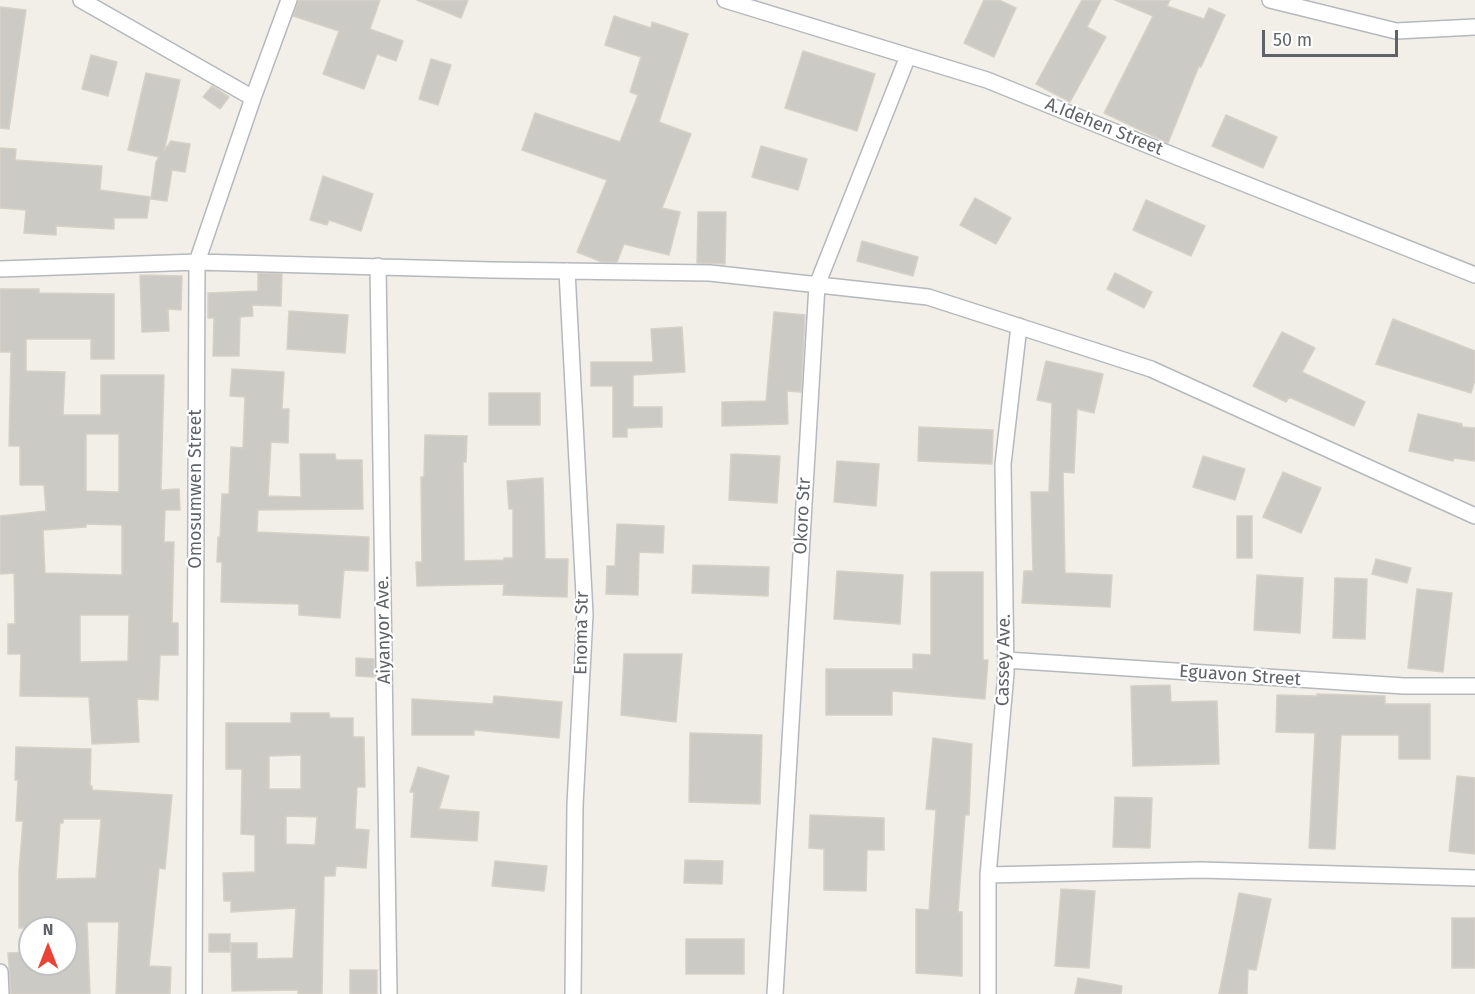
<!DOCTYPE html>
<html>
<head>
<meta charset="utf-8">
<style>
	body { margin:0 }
	#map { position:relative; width:1475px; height:994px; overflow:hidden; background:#f1efe8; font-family:"Fira Sans",sans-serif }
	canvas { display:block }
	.north { position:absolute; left:18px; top:916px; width:60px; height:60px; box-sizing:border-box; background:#fff; border:2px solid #bfc1c3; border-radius:50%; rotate:0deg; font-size:16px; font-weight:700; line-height:24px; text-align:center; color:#5f6368 }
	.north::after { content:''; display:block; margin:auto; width:21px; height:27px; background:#ea4335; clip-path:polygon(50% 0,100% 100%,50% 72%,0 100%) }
	.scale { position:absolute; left:1262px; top:30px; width:136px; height:27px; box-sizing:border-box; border:3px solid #5f6368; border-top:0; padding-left:8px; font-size:18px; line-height:21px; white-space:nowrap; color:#5f6368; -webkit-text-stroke:4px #fff; paint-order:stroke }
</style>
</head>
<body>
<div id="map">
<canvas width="1475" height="994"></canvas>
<div class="north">N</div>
<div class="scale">50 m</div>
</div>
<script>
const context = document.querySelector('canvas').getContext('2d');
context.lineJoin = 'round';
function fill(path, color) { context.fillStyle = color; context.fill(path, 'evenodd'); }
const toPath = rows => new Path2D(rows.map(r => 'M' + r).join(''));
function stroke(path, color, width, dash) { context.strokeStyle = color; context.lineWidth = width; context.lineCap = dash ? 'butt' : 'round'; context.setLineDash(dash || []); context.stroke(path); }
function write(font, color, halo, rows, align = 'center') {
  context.font = font + ' "Fira Sans",sans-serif'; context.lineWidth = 4.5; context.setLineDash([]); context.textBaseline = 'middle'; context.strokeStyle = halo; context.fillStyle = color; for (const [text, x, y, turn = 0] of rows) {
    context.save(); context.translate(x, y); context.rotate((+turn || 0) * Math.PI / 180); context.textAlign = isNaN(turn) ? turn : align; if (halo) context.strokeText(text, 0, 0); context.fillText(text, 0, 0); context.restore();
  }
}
const building = toPath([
	[299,0,380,0,370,29,403,41,396,61,377,54,364,89,323,74,339,31,293,16,299,0],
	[417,0,468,0,461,18,417,0],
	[984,0,999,0,1016,8,994,57,964,43,984,0],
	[1082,0,1101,0,1087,27,1106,37,1070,102,1036,84,1082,0],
	[1115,0,1170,0,1167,6,1204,19,1209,8,1225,15,1201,67,1199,66,1168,143,1104,113,1153,16,1115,0],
	[0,7,26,10,9,129,0,128,0,7],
	[614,16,651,28,652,22,688,34,659,122,691,134,662,208,680,212,669,255,624,244,617,262,602,262,577,252,607,180,522,150,535,113,620,142,638,95,630,92,641,57,605,45,614,16],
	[803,51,875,74,857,131,785,108,803,51],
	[91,55,117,62,108,96,82,89,91,55],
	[431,59,451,65,438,105,419,99,431,59],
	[146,73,180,80,164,151,171,141,190,144,185,172,172,170,167,201,151,199,156,162,159,157,128,150,146,73],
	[212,86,229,97,220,109,203,97,212,86],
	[1226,115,1277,137,1263,168,1212,146,1226,115],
	[761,146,807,159,798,190,752,177,761,146],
	[0,148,16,149,15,160,102,166,100,190,150,197,147,218,114,218,114,229,56,226,56,235,24,233,26,210,0,208,0,148],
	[323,176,373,194,361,231,329,220,327,225,310,220,323,176],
	[975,198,1011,218,996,244,960,225,975,198],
	[1146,200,1205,226,1191,256,1133,230,1146,200],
	[698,212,726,212,725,264,697,263,698,212],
	[862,241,918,257,913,276,857,261,862,241],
	[258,273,282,274,281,306,252,305,253,316,240,317,239,356,213,356,214,318,208,318,208,293,258,291,258,273],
	[1115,273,1152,292,1144,308,1107,289,1115,273],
	[140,275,182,276,181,310,168,309,169,331,142,332,140,275],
	[0,289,39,289,39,293,114,294,114,359,91,359,91,339,26,339,26,371,65,372,63,415,101,415,101,375,164,375,161,490,179,489,180,510,165,510,164,542,174,542,172,623,178,623,178,655,160,655,158,700,137,699,139,742,92,744,89,697,20,696,21,654,8,654,8,624,15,624,14,573,0,574,0,516,46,511,44,485,20,485,20,446,9,446,11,352,0,352,0,289],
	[86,434,119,434,119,492,86,491,86,434],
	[86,524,122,525,122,575,45,573,43,530,86,527,86,524],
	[80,615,129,615,128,661,80,662,80,615],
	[289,311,348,315,345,353,287,349,289,311],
	[774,312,805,315,801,392,787,391,788,424,722,426,722,402,766,401,774,312],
	[1393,319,1475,351,1475,380,1471,393,1376,364,1393,319],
	[682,327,685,372,633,375,633,407,662,407,662,427,627,428,627,437,613,437,613,386,591,386,591,362,653,362,651,329,682,327],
	[1282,332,1315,348,1302,372,1365,402,1354,426,1289,397,1286,402,1253,386,1282,332],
	[1046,361,1103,374,1094,413,1077,409,1074,473,1063,472,1065,573,1112,575,1110,607,1022,603,1024,571,1033,571,1031,492,1049,492,1052,403,1037,400,1046,361],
	[232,369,284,372,282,409,289,409,288,443,271,442,268,496,301,497,300,454,335,454,336,460,362,460,363,509,258,510,257,532,369,537,368,571,344,570,340,618,299,615,299,604,221,602,222,562,217,562,218,537,220,537,222,494,229,494,231,447,243,448,245,397,230,396,232,369],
	[489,393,540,393,540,425,489,425,489,393],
	[1418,414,1462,424,1462,427,1475,428,1475,461,1454,458,1453,461,1409,451,1418,414],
	[919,427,993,430,992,464,918,461,919,427],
	[425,435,467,436,466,462,463,462,464,561,504,560,504,558,513,558,513,509,509,509,507,481,543,478,545,559,568,559,567,597,503,595,504,584,417,586,416,562,422,562,421,477,424,477,425,435],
	[731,454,780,456,777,503,729,500,731,454],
	[1203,456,1245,469,1235,500,1193,487,1203,456],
	[837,461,879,464,876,506,834,502,837,461],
	[1283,472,1321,488,1301,533,1263,517,1283,472],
	[1237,516,1252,516,1252,558,1237,558,1237,516],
	[617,524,664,526,663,553,639,552,638,595,606,594,607,566,615,566,617,524],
	[1376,559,1411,568,1407,583,1372,574,1376,559],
	[693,565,769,567,768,596,692,593,693,565],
	[837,571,903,575,900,624,834,619,837,571],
	[931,572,983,572,983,660,988,660,985,699,892,691,892,715,826,715,826,669,913,669,913,654,931,655,931,572],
	[1257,575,1303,578,1300,633,1254,630,1257,575],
	[1335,578,1367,579,1365,639,1333,638,1335,578],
	[1417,589,1452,593,1443,672,1408,668,1417,589],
	[624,654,682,654,676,722,621,715,624,654],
	[356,658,374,659,374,677,356,676,356,658],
	[1170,685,1171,702,1217,701,1219,764,1133,766,1131,686,1170,685],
	[1317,694,1385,696,1385,704,1430,704,1430,759,1399,759,1399,735,1341,735,1335,849,1309,848,1315,733,1276,732,1277,695,1317,696,1317,694],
	[494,696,562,702,559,738,474,730,474,735,412,735,412,699,493,704,494,696],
	[291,713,329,713,330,718,353,718,353,737,364,737,365,787,357,787,355,829,369,830,366,868,336,866,335,876,324,876,322,994,298,994,298,990,232,991,231,943,257,943,257,959,293,958,296,908,231,912,231,901,224,901,223,873,255,872,255,835,241,834,242,769,226,769,226,723,291,723,291,713],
	[301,755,301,789,269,789,269,756,301,755],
	[286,816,317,817,315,845,286,844,286,816],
	[690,733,762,735,760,804,689,802,690,733],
	[933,738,972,744,969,815,965,815,958,912,962,912,962,976,916,973,916,909,929,910,936,810,926,809,933,738],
	[16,747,91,749,90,786,92,786,92,790,172,795,165,869,159,868,149,966,171,967,170,994,116,994,119,922,87,922,90,994,11,994,8,953,30,952,30,964,66,964,66,928,19,928,19,871,23,821,16,821,18,780,15,780,16,747],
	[63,819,101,819,96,878,56,879,60,823,63,823,63,819],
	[418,767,449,776,439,809,479,812,477,841,411,837,414,792,410,792,418,767],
	[1457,776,1475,778,1475,854,1449,851,1457,776],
	[1115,797,1152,798,1150,848,1113,847,1115,797],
	[810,815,884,818,884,850,867,850,866,891,824,890,824,849,809,848,810,815],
	[685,860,723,861,722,884,684,883,685,860],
	[495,861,547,866,544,891,492,886,495,861],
	[1061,889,1095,891,1089,968,1055,966,1061,889],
	[1239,893,1271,899,1256,970,1248,969,1247,994,1219,994,1239,893],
	[1452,918,1475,918,1475,968,1452,968,1452,918],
	[209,934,230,934,230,952,209,952,209,934],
	[686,939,744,939,744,974,686,974,686,939],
	[350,970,377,970,377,994,350,994,350,970],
	[1078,978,1122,986,1121,994,1075,994,1078,978]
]);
const minor = toPath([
	[81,0,253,98],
	[725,0,987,80,1187,161,1475,275],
	[1270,0,1396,31,1475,27],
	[378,266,389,994],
	[0,269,197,262,491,270,710,273,928,297,1151,369,1475,516],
	[567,271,585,614,575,805,573,994],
	[1006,660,1404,686,1475,686],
	[988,875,1201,870,1475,878],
	[0,972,1,994],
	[194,994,197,262,253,98,289,0],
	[775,994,817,285,908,56],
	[988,994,988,875,1006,673,1003,464,1019,326]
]);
const streetNames = [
	["A.Idehen Street",1104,127,22],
	["Omosumwen Street",196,489,-90],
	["Okoro Str",803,516,-87],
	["Aiyanyor Ave.",384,630,-91],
	["Enoma Str",582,633,-89],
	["Cassey Ave.",1004,660,-89],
	["Eguavon Street",1240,676,4]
];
fill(building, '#cccac5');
stroke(building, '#d6d1c6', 1.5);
stroke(minor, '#b5b8bc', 18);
stroke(minor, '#fff', 15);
write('18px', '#5f6368', '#fff', streetNames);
</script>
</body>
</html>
